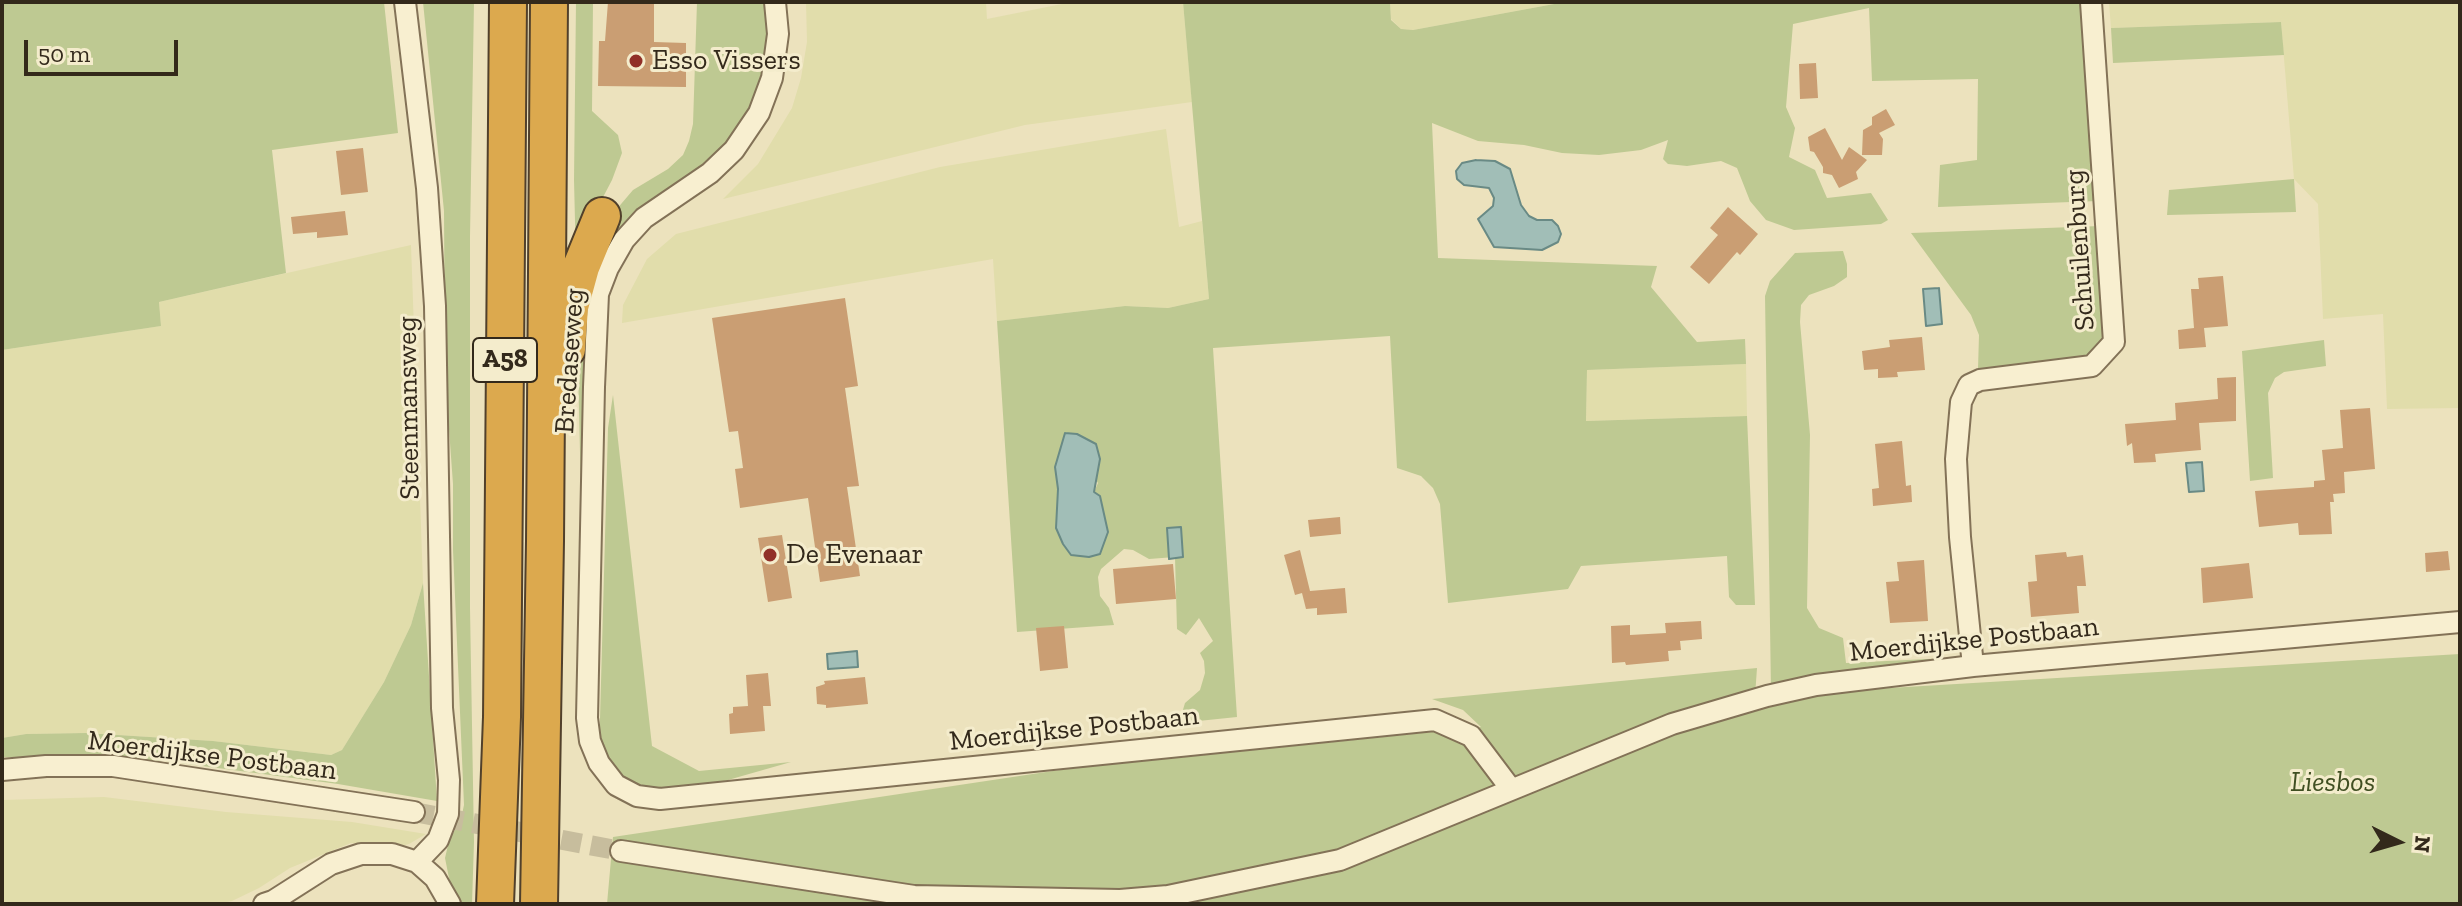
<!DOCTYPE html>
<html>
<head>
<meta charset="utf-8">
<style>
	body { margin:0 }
	#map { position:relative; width:2462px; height:906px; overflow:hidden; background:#ece2bd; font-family:"Zilla Slab",serif }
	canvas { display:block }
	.frame { position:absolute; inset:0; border:4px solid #33291b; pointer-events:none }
	.north { position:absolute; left:2358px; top:802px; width:80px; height:80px; -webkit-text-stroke:6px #f4eccc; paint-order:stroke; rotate:95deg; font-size:22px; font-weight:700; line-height:32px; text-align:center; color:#33291b }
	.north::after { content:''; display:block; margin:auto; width:28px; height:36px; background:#33291b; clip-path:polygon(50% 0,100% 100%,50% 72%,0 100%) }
	.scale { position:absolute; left:24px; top:40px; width:154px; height:36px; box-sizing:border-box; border:4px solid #33291b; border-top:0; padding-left:10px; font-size:24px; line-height:28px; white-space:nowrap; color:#33291b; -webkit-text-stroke:6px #f4eccc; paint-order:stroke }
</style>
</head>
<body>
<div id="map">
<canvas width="2462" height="906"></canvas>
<div class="frame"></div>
<div class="north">N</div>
<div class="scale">50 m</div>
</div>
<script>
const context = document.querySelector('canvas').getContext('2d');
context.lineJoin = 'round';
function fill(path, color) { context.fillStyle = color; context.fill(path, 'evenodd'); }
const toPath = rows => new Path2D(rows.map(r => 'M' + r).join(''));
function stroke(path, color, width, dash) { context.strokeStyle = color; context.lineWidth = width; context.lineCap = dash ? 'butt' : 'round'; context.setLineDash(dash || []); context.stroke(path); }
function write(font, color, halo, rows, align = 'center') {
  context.font = font + ' "Zilla Slab",serif'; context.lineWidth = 6; context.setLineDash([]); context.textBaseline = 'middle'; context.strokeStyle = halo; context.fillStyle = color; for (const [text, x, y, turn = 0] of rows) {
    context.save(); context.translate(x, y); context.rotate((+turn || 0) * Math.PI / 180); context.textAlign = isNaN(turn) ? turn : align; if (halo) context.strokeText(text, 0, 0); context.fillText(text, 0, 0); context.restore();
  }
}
const farmland = toPath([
	[806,2,986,2,987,19,1072,2,1183,2,1192,102,1025,125,723,199,758,164,792,108,801,78,807,42],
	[1390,2,1565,2,1413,30,1401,29,1391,19],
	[2109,2,2460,2,2460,408,2387,409,2383,314,2323,319,2318,204,2294,179,2281,22,2111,28],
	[1166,129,1179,227,1202,221,1209,299,1168,308,1125,306,997,321,993,259,622,323,623,305,647,259,676,234,940,167],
	[411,245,423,583,411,625,384,682,342,750,331,755,213,741,86,733,26,734,2,738,2,350,161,326,159,302],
	[1746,364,1747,416,1586,421,1587,370],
	[104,797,226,812,352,822,426,834,409,844,397,847,351,843,290,868,259,888,232,901,217,904,2,904,2,800]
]);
const green = toPath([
	[2,2,384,2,398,133,272,150,286,273,159,302,161,326,2,350],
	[423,2,474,2,470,236,470,608,474,842,472,904,461,904,451,888,445,858,449,841,461,819,464,805,453,550,453,484,445,374,444,211],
	[576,2,593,2,592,111,618,135,622,153,612,180,590,222,576,262,574,180],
	[697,2,769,2,768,79,740,135,608,258,582,538,577,325,610,217,633,190,668,169,683,155,689,141,693,124],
	[1183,2,1390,2,1391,20,1401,29,1413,30,1565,2,2086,2,2098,201,1938,207,1940,165,1977,160,1978,79,1872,81,1869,8,1793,24,1786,107,1795,128,1789,157,1815,170,1827,198,1871,193,1888,220,1881,224,1794,230,1766,220,1750,201,1737,168,1721,161,1687,166,1668,164,1663,159,1668,140,1641,150,1599,155,1562,153,1524,145,1478,141,1432,123,1438,258,1657,266,1651,287,1697,342,1745,339,1746,364,1587,370,1586,421,1747,416,1755,605,1736,605,1729,597,1727,556,1581,566,1568,589,1448,603,1440,504,1433,488,1421,476,1397,468,1390,336,1213,348,1237,717,1179,723,1185,703,1200,690,1205,673,1204,661,1200,653,1213,641,1199,618,1186,635,1177,629,1175,557,1149,559,1133,550,1124,549,1101,569,1098,577,1100,596,1109,608,1114,625,1017,632,997,321,1125,306,1168,308,1209,299],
	[1065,434,1098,483,1094,492,1100,496,1108,532,1056,528,1058,489,1055,467],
	[2281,22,2284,55,2113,63,2111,28],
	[2294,179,2296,212,2167,215,2169,190],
	[2100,226,2107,334,2096,359,1978,369,1979,335,1971,315,1911,233],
	[1843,251,1847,264,1847,277,1834,286,1809,295,1801,305,1800,322,1810,435,1807,608,1819,628,1843,638,1846,663,1968,657,1771,691,1765,296,1770,281,1795,253],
	[2324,340,2326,366,2284,372,2275,378,2268,393,2273,478,2250,481,2242,351],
	[613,395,652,746,699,771,791,762,686,792,641,788,619,776,606,759,600,737,600,719,608,428],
	[423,583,437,801,338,784,165,761,2,757,2,738,26,734,86,733,213,741,331,755,342,750,384,682,411,625],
	[2460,654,2460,904,607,904,613,837,1066,769,1481,727,1463,710,1432,699,1757,668,1755,696]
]);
const water = toPath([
	[1476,160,1495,161,1510,169,1521,205,1529,216,1537,220,1552,220,1558,226,1561,234,1558,242,1542,250,1494,247,1478,219,1493,206,1494,198,1489,188,1464,185,1457,179,1456,171,1462,163,1476,160],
	[1939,288,1942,324,1926,326,1923,289,1939,288],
	[1065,433,1077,434,1096,444,1100,459,1094,492,1100,496,1108,532,1100,554,1089,557,1071,555,1063,544,1056,528,1058,489,1055,467,1065,433],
	[2202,462,2204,491,2189,492,2186,463,2202,462],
	[1181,527,1183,557,1169,559,1167,528,1181,527],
	[857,651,858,667,828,669,827,654,857,651]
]);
const building = toPath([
	[608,2,654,2,654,42,686,43,686,87,598,86,599,41,605,41],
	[1816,63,1818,98,1800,99,1799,64],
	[1886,109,1895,125,1879,133,1883,139,1882,155,1862,155,1863,130,1872,125,1872,117],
	[1825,128,1842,160,1849,147,1867,160,1856,172,1858,179,1839,188,1832,175,1823,173,1823,167,1814,152,1810,151,1808,137],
	[363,148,368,192,341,195,336,151],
	[1728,207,1758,234,1740,255,1737,252,1709,284,1690,267,1718,235,1710,228],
	[345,211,348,235,317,238,317,232,293,234,291,217],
	[2223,276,2228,326,2204,328,2206,347,2179,349,2178,330,2194,328,2191,289,2199,289,2198,278],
	[845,298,858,386,845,388,859,486,847,487,860,576,820,582,808,498,740,508,735,469,743,468,738,431,729,432,712,318],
	[1922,337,1925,370,1897,372,1898,377,1878,378,1878,369,1864,370,1862,351,1890,347,1889,340],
	[2236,377,2236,421,2199,423,2201,450,2155,454,2156,462,2134,463,2132,443,2127,446,2125,424,2176,420,2175,403,2218,399,2217,378],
	[2370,408,2375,469,2344,472,2345,493,2333,494,2334,502,2330,502,2332,534,2299,535,2298,523,2259,527,2255,491,2314,487,2314,481,2325,480,2322,450,2343,448,2340,410],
	[1902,441,1906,486,1911,485,1912,502,1873,506,1872,489,1879,488,1875,444],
	[1340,517,1341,534,1310,537,1308,520],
	[782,535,792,598,768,602,758,538],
	[1300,550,1310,591,1345,588,1347,613,1317,615,1317,608,1306,609,1302,593,1295,595,1284,555],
	[2448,551,2450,570,2426,572,2425,553],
	[2066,552,2067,557,2083,555,2086,586,2077,586,2079,613,2031,617,2028,582,2037,581,2035,555],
	[1924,560,1928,621,1890,623,1886,582,1899,581,1897,562],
	[2249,563,2253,598,2203,603,2201,568],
	[1173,564,1176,599,1116,604,1113,569],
	[1701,621,1702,639,1680,641,1681,650,1668,651,1669,661,1626,665,1625,662,1612,663,1611,626,1630,625,1630,635,1666,633,1665,623],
	[1064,626,1068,668,1040,671,1036,628],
	[768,673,771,706,763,706,765,731,730,734,729,714,733,713,733,707,748,706,746,675],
	[865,677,868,704,826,708,826,705,817,704,816,687,825,684,824,681]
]);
const minorTunnel = toPath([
	[414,812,621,851]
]);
const minor = toPath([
	[405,2,427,188,435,306,442,708,449,780,448,814,438,840,417,862],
	[775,2,778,34,772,78,759,113,734,150,710,173,644,218,624,240,608,268,598,294,594,387,587,718,590,741,599,763,616,785,637,796,660,799,1435,720,1471,736,1511,789],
	[1973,666,1960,537,1956,459,1961,402,1969,385,1980,380,2092,366,2114,342,2091,2],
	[2,770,46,766,113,766,414,812],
	[621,851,914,896,1120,900,1168,896,1340,860,1672,724,1767,696,1816,685,1973,666,2460,622],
	[264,904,273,901,331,864,361,854,392,854,417,862,435,878,450,904]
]);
const motorway = toPath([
	[567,349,570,307,581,267,602,216],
	[495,904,502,717,508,2],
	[539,904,545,541,549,2]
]);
const markers = [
	[636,61,8,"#913028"],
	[770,555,8,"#913028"]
];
const shields = [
	[505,360,64]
];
const shieldNames = [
	["A58",505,360]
];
const poiNames = [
	["Esso Vissers",652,61],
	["De Evenaar",786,555]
];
const streetNames = [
	["Schuilenburg",2080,250,-94],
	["Bredaseweg",570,361,-86],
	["Steenmansweg",409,408,-91],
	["Moerdijkse Postbaan",1974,640,-6],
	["Moerdijkse Postbaan",1074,729,-6],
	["Moerdijkse Postbaan",212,756,7]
];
const parkNames = [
	["Liesbos",2333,783]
];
fill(farmland, '#e1ddab');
fill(green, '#bec992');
fill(water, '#a1beb7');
stroke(water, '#698a85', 2);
fill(building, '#ca9e73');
stroke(minorTunnel, '#c7bd9d', 20, [20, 10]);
stroke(minor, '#837257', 24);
stroke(motorway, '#51402b', 40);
stroke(minor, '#f8efd0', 20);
stroke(motorway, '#dca94e', 36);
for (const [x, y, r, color] of markers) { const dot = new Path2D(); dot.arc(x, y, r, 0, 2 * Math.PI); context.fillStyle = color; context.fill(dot); stroke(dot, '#f4eccc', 3); }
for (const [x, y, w] of shields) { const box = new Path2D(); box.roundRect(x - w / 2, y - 22, w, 44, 6); context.fillStyle = '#f4eccc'; context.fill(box); stroke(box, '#33291b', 2); }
write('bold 26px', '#33291b', null, shieldNames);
write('28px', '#33291b', '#f4eccc', poiNames, 'left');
write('28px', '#33291b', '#f4eccc', streetNames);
write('italic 28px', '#404f22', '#f4eccc', parkNames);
</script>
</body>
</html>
